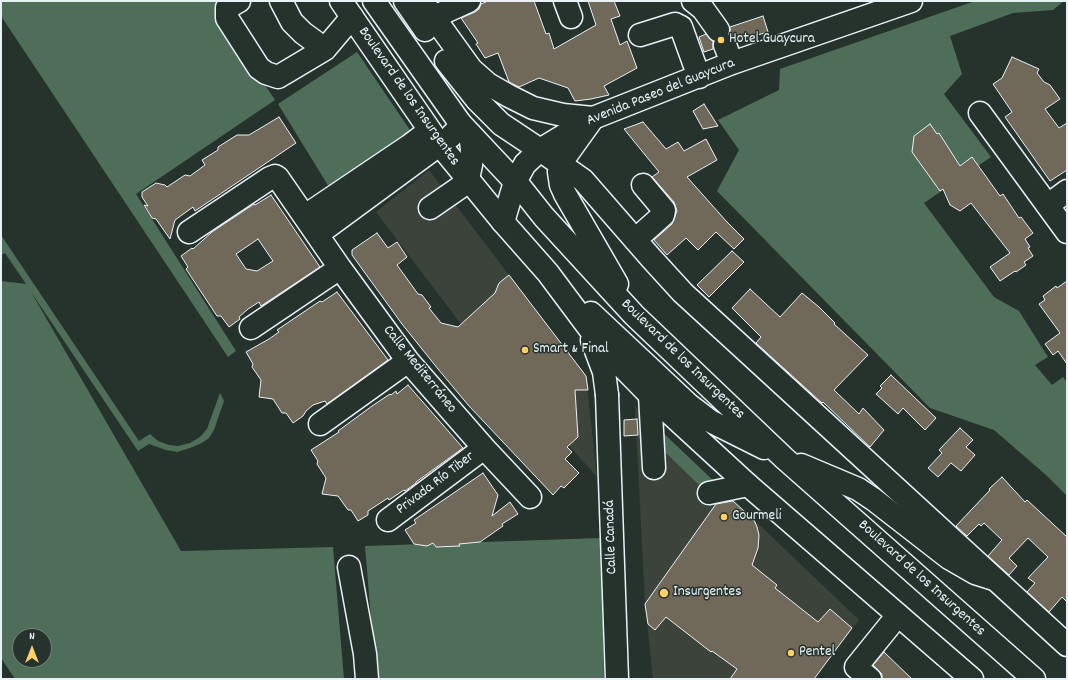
<!DOCTYPE html>
<html>
<head>
<meta charset="utf-8">
<style>
	body { margin:0 }
	#map { position:relative; width:1068px; height:680px; overflow:hidden; background:#26332d; font-family:Dekko,sans-serif }
	canvas { display:block }
	.frame { position:absolute; inset:0; border:2px solid #e8f1f8; pointer-events:none }
	.north { position:absolute; left:12px; top:628px; width:40px; height:40px; box-sizing:border-box; background:#26332d; border:1px solid #747f7e; border-radius:50%; rotate:0deg; font-size:11px; font-weight:700; line-height:16px; text-align:center; color:#e8f1f8 }
	.north::after { content:''; display:block; margin:auto; width:14px; height:18px; background:#ffd166; clip-path:polygon(50% 0,100% 100%,50% 72%,0 100%) }
</style>
</head>
<body>
<div id="map">
<canvas width="1068" height="680"></canvas>
<div class="frame"></div>
<div class="north">N</div>
</div>
<script>
const context = document.querySelector('canvas').getContext('2d');
context.lineJoin = 'round';
function fill(path, color) { context.fillStyle = color; context.fill(path, 'evenodd'); }
const toPath = rows => new Path2D(rows.map(r => 'M' + r).join(''));
function stroke(path, color, width, dash) { context.strokeStyle = color; context.lineWidth = width; context.lineCap = dash ? 'butt' : 'round'; context.setLineDash(dash || []); context.stroke(path); }
function write(font, color, halo, rows, align = 'center') {
  context.font = font + ' Dekko,sans-serif'; context.lineWidth = 3; context.setLineDash([]); context.textBaseline = 'middle'; context.strokeStyle = halo; context.fillStyle = color; for (const [text, x, y, turn = 0] of rows) {
    context.save(); context.translate(x, y); context.rotate((+turn || 0) * Math.PI / 180); context.textAlign = isNaN(turn) ? turn : align; if (halo) context.strokeText(text, 0, 0); context.fillText(text, 0, 0); context.restore();
  }
}
const built = toPath([
	[429,170,586,376,597,477,461,324,376,212],
	[635,406,859,620,814,679,653,679,645,604]
]);
const green = toPath([
	[1,1,225,1,216,11,275,100,136,194,236,351,228,357,1,16],
	[975,1,1064,1,1053,10,1013,13,950,36,962,74,944,94,991,157,924,203,994,297,1019,311,1048,357,1035,365,1052,385,1063,377,1067,382,1067,496,1046,475,994,430,930,408,717,191,739,150,718,120,779,90,780,69],
	[357,52,412,133,329,187,278,104],
	[1,235,139,441,150,434,158,441,169,445,178,446,190,443,200,437,207,429,220,393,224,401,214,430,209,438,202,443,190,448,177,452,166,450,149,444,138,451,31,292,181,551,333,547,344,679,15,679,1,658,1,281,26,284,5,253,1,255],
	[20,636,44,636,44,660,20,660],
	[660,430,719,486,699,485,664,451],
	[601,538,604,679,376,679,365,546]
]);
const building = toPath([
	[488,1,534,1,546,34,549,33,554,49,596,25,588,1,614,1,620,16,611,19,620,45,627,41,637,68,604,86,609,95,591,99,575,101,568,88,539,78,519,87,509,82,498,53,485,58,476,44,478,43,461,18,475,12,479,9,481,4,488,1],
	[763,16,768,32,737,41,733,36,730,34,730,27,763,16],
	[706,34,713,42,713,49,704,52,699,37,706,34],
	[1012,57,1039,69,1037,73,1044,82,1050,85,1060,99,1045,109,1059,128,1067,123,1067,170,1050,181,1005,117,1012,112,993,84,1002,78,1012,57],
	[704,104,718,126,703,129,693,111,704,104],
	[279,117,296,143,195,211,193,207,175,220,170,239,156,219,152,218,144,205,148,206,142,197,142,192,156,183,165,185,167,187,185,175,190,176,205,165,202,160,218,150,218,147,237,135,249,135,279,117],
	[643,122,666,149,678,142,684,151,706,139,717,160,687,177,727,222,744,239,734,249,716,232,698,250,686,238,667,255,654,240,672,224,677,211,674,202,652,177,659,172,624,129,643,122],
	[930,124,937,134,939,133,960,166,972,157,1000,196,1003,194,1019,218,1021,217,1033,233,1025,239,1030,247,1028,248,1033,256,1024,262,1026,265,1016,272,1015,271,1000,281,990,267,1010,253,971,203,960,211,950,205,943,189,940,191,912,152,914,136,930,124],
	[271,195,320,267,261,306,259,302,248,309,239,317,240,319,229,327,221,316,217,316,186,269,188,267,181,256,192,248,193,249,212,232,254,204,255,205,271,195],
	[258,239,273,261,257,271,246,269,236,254,258,239],
	[377,233,388,248,397,242,407,257,397,265,418,294,422,295,431,307,429,308,441,323,458,327,495,293,499,283,509,275,586,376,588,390,575,390,578,437,567,447,572,452,565,459,579,473,564,488,561,486,553,495,469,406,438,369,402,324,352,255,352,250,377,233],
	[732,251,744,262,709,297,697,285,732,251],
	[1067,281,1067,364,1058,351,1053,355,1045,344,1060,333,1039,304,1045,300,1043,296,1056,286,1057,288,1067,281],
	[750,289,780,317,802,293,819,307,835,323,834,324,868,355,834,390,859,414,863,408,884,430,870,447,823,402,822,403,756,343,761,337,732,308,750,289],
	[337,292,388,360,327,404,325,401,313,405,306,411,303,416,293,423,286,413,282,413,273,399,259,397,261,380,252,367,253,364,246,352,269,339,279,332,277,330,320,301,322,302,337,292],
	[891,375,936,418,925,430,903,408,898,414,876,394,882,388,880,386,891,375],
	[408,385,463,448,416,482,416,483,405,491,404,490,389,500,388,498,368,511,368,515,358,521,351,510,348,510,338,496,322,494,326,478,317,464,318,461,311,450,339,432,338,431,372,406,390,394,391,395,396,391,397,394,408,385],
	[637,419,638,435,624,436,624,420,637,419],
	[960,428,973,440,966,447,975,455,961,471,951,463,938,477,928,468,942,453,939,450,960,428],
	[483,473,498,495,492,516,510,502,518,514,502,524,503,526,480,542,459,544,460,546,436,547,433,543,427,546,414,544,405,530,416,523,414,520,483,473],
	[1002,477,1025,502,1027,500,1067,537,1067,602,1062,597,1049,612,1027,592,1035,583,1028,578,1048,557,1028,538,1009,558,1017,566,1009,575,988,556,1002,540,984,523,981,526,979,524,967,536,956,526,990,490,989,489,1002,477],
	[733,501,754,520,757,527,759,535,758,548,752,565,777,585,775,588,818,622,830,609,852,628,814,679,730,679,737,669,712,651,711,652,666,617,655,630,648,624,645,604,716,504,733,501],
	[884,652,912,679,882,679,882,674,873,665,884,652]
]);
const minor = toPath([
	[239,1,227,8,227,18,259,68,266,73,278,77,325,49],
	[281,1,292,22,303,33,325,49,352,17],
	[565,1,571,17],
	[693,1,703,9,718,30],
	[434,17,469,1],
	[640,35,675,24,681,27,699,77],
	[725,45,732,63],
	[980,113,1067,232],
	[540,150,583,180,651,258,683,293,1067,645],
	[1048,205,1067,191],
	[430,208,459,188,468,179,471,165,472,149,470,134],
	[305,216,409,146,429,131],
	[503,222,515,182,525,164,540,150,593,118,732,63,911,1],
	[189,232,270,178,275,176,278,178,340,268,408,361,484,448,530,497],
	[318,234,450,137,456,131,460,123],
	[635,240,663,215,664,210,643,185],
	[251,328,340,268],
	[607,395,617,679],
	[650,395,654,468],
	[320,424,408,361],
	[709,493,748,485],
	[388,520,484,448],
	[349,567,365,654,367,679],
	[870,679,856,667,898,615]
]);
const major = toPath([
	[341,1,440,145,503,222,548,273,604,348,650,395,748,485,972,679],
	[374,1,460,123,521,188,544,217,634,315,784,458,1034,679],
	[405,1,425,30],
	[422,1,471,69,488,84,509,96,533,108,563,115,593,118,560,164,559,172,561,185,565,194,617,284],
	[446,61,477,100,501,124,540,150],
	[591,313,689,405,710,421,764,448],
	[592,340,604,372,607,395],
	[801,465,858,489,873,499,949,558,975,573,994,579]
]);
const markers = [
	[721,40,4,"#ffd166"],
	[525,350,4,"#ffd166"],
	[724,517,4,"#ffd166"],
	[664,593,5,"#ffd166"],
	[791,653,4,"#ffd166"]
];
const poiNames = [
	["Hotel Guaycura",729,40],
	["Smart & Final",533,350],
	["Gourmeli",732,517],
	["Insurgentes",673,593],
	["Pentel",799,653]
];
const streetNames = [
	["Avenida Paseo del Guaycura",661,93,-22],
	["Boulevard de los Insurgentes",408,97,55],
	["Boulevard de los Insurgentes",682,360,44],
	["Calle Mediterráneo",419,370,51],
	["Privada Río Tiber",436,484,-37],
	["Calle Canadá",612,537,-92],
	["Boulevard de los Insurgentes",921,579,42]
];
fill(built, '#3c433a');
fill(green, '#4e6e59');
fill(building, '#706858');
stroke(building, '#e8f1f8', 1);
stroke(minor, '#e8f1f8', 25);
stroke(major, '#e8f1f8', 25);
stroke(minor, '#26332d', 22);
stroke(major, '#26332d', 22);
for (const [x, y, r, color] of markers) { const dot = new Path2D(); dot.arc(x, y, r, 0, 2 * Math.PI); context.fillStyle = color; context.fill(dot); stroke(dot, '#26332d', 1.5); }
write('15px', '#e8f1f8', '#26332d', poiNames, 'left');
write('15px', '#e8f1f8', '#26332d', streetNames);
</script>
</body>
</html>
